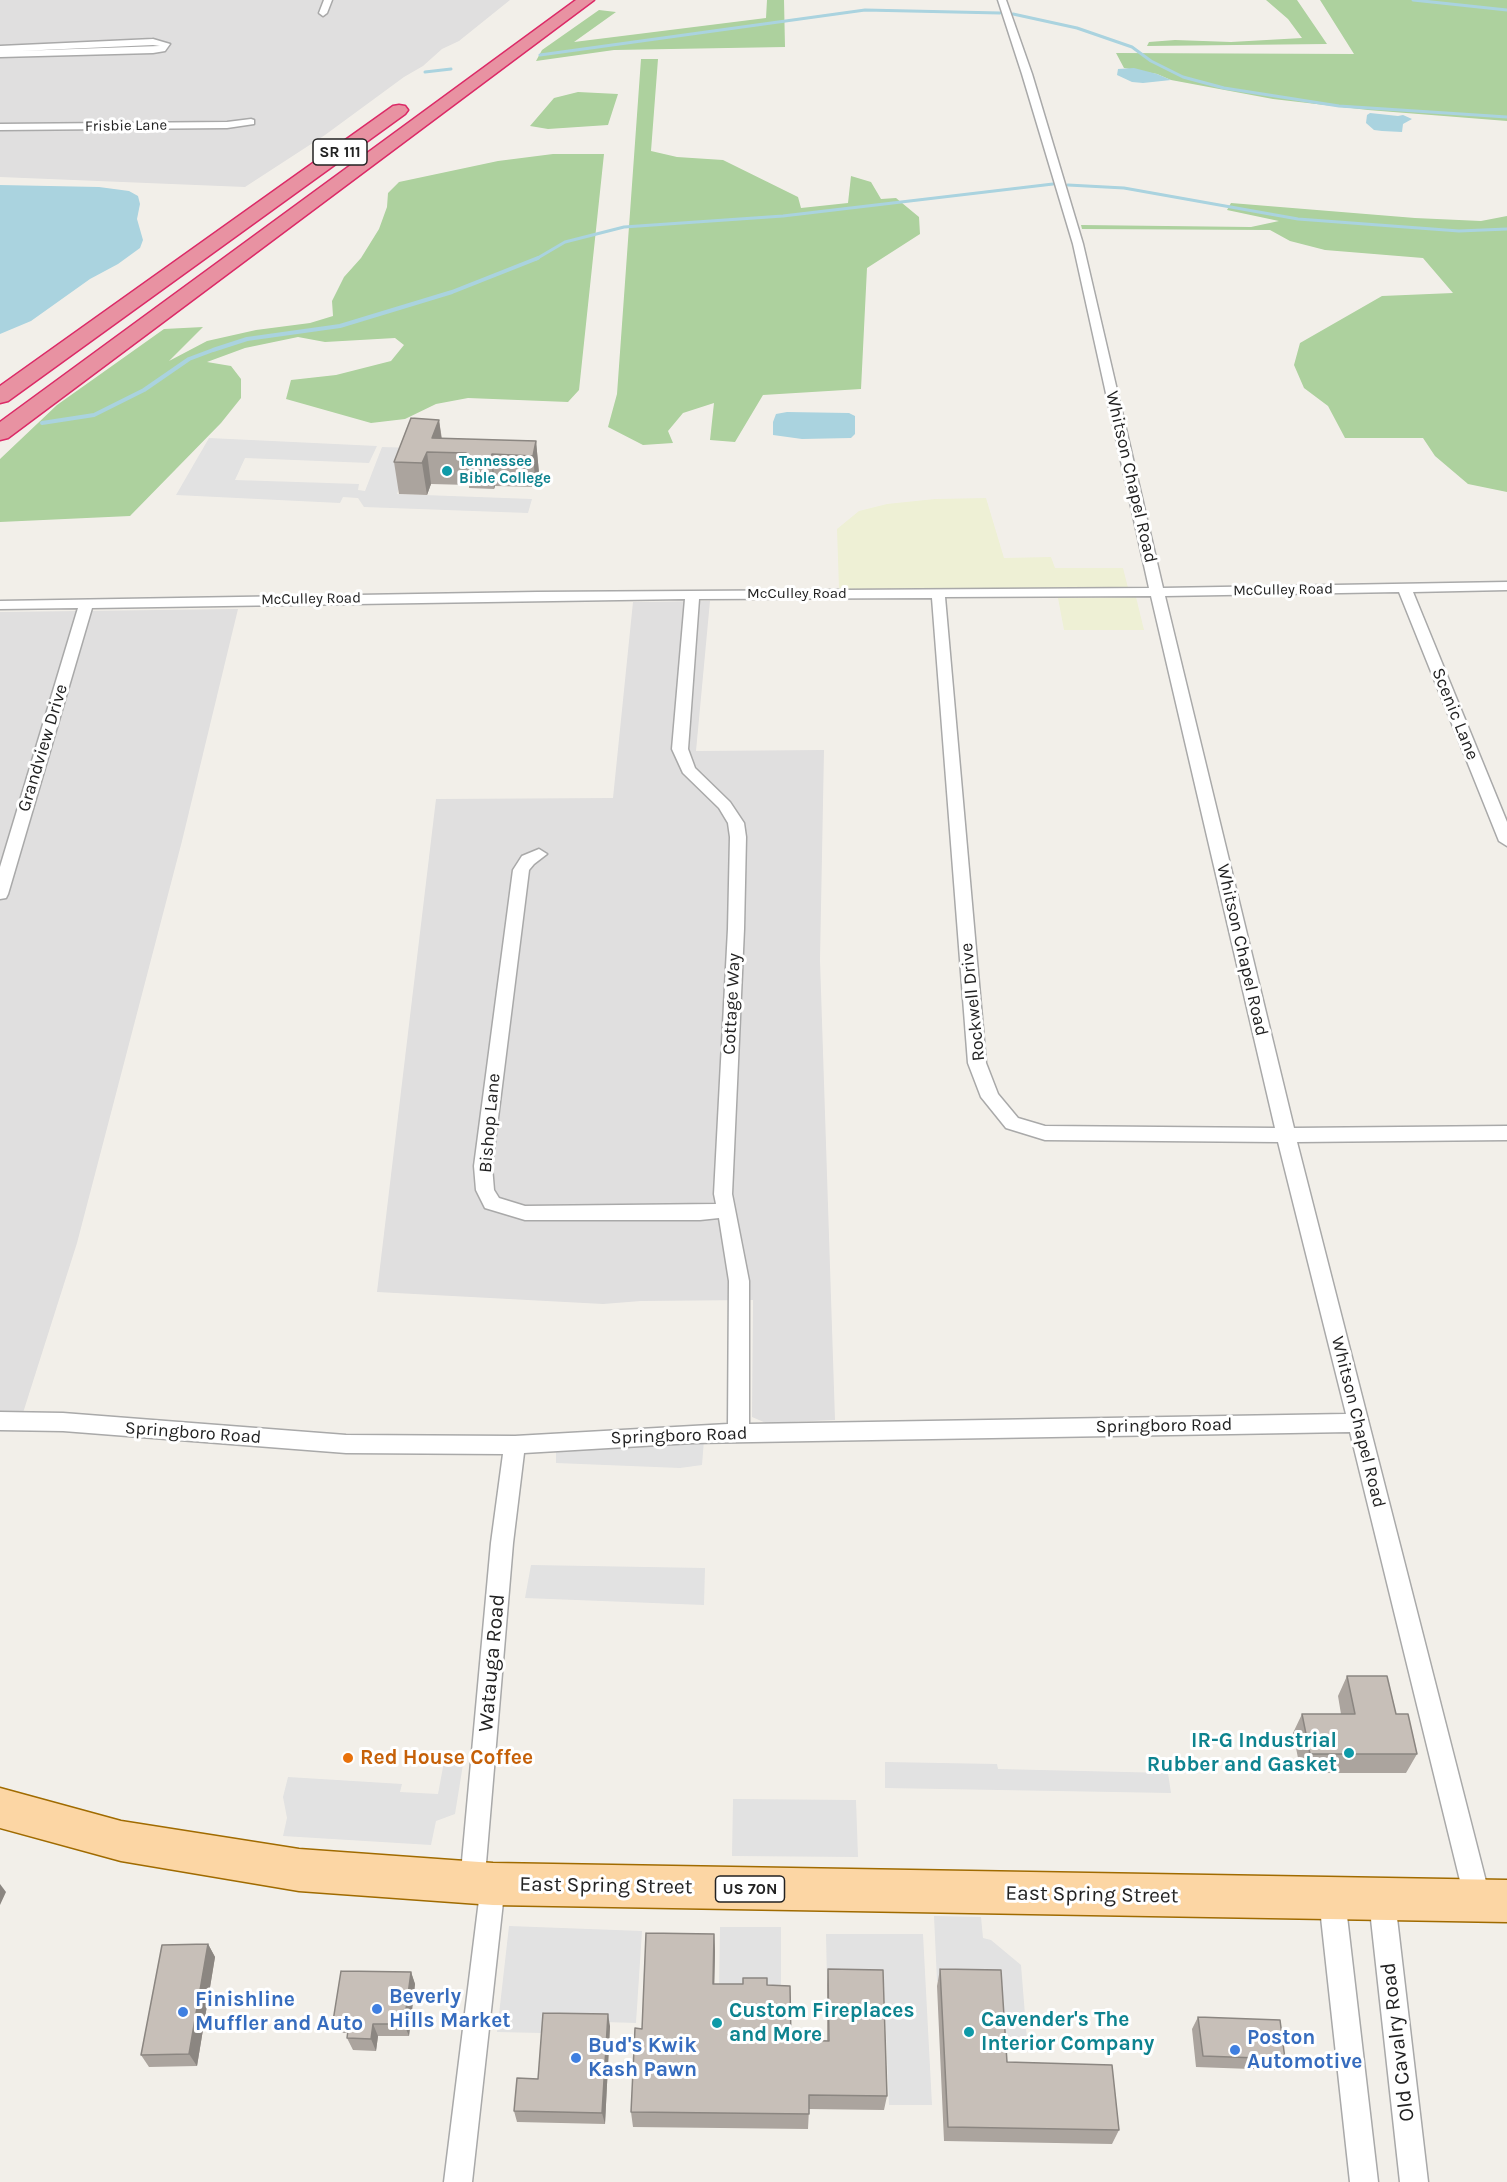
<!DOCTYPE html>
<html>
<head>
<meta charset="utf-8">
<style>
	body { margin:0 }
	canvas { display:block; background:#f2efe9 }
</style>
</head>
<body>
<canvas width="1507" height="2182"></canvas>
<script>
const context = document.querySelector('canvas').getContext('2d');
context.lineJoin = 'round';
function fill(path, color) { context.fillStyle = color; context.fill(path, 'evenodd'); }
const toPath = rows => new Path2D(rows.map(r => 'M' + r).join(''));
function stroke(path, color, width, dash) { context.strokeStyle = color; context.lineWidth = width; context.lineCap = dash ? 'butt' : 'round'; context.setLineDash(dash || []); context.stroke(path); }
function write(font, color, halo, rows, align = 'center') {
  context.font = font + ' Karla,sans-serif'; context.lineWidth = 6; context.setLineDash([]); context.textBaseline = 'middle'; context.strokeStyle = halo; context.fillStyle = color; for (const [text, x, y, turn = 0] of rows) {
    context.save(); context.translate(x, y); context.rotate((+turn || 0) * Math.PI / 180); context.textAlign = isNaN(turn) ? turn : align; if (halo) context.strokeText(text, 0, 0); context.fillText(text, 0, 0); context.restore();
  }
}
const residential = toPath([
	[0,0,510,0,459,41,442,49,423,66,404,77,325,135,245,187,0,177],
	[710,601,696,751,824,750,820,960,835,1420,766,1423,752,1417,753,1300,641,1301,603,1304,377,1292,436,799,613,798,633,602],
	[238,609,182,841,77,1243,22,1416,0,1415,0,612]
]);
const farmland = toPath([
	[986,498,1004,558,1051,557,1055,568,1123,568,1128,588,839,589,837,529,859,511,887,504,935,499],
	[1136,597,1144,630,1064,630,1058,598]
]);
const forest = toPath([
	[767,0,784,0,785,47,614,50,536,61,542,50,599,10,616,12,574,42,766,18],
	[1266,0,1297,0,1327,44,1147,46,1149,42,1175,40,1231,42,1302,38,1288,19],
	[1320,0,1507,0,1507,121,1368,110,1273,99,1171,80,1157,74,1124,68,1116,53,1354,54],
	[641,59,658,59,651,151,677,157,723,160,798,197,801,208,848,203,851,176,871,182,881,199,896,198,919,217,920,234,867,268,861,389,763,395,735,442,710,440,714,403,683,413,668,431,673,443,643,445,608,427,617,394],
	[578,92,618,94,608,125,548,129,530,126,554,98],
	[553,154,604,154,579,390,568,402,468,398,436,404,405,419,371,423,286,399,291,380,336,375,391,361,404,345,395,338,325,342,298,337,245,348,207,362,231,366,241,379,241,398,221,423,130,516,0,522,0,459,57,405,164,329,203,327,169,361,207,341,256,330,310,323,333,316,332,301,344,277,361,258,379,229,387,207,388,193,399,182,498,161],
	[1231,203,1415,218,1481,221,1507,216,1507,492,1468,484,1435,456,1423,438,1345,438,1328,406,1304,388,1294,365,1300,343,1382,296,1453,293,1423,258,1325,250,1290,241,1270,230,1082,229,1081,225,1251,227,1279,221,1227,210]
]);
const parking = toPath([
	[209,438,377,446,369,463,245,458,235,480,359,484,358,490,365,491,382,447,414,448,397,494,532,499,528,513,364,507,358,498,343,497,340,503,176,495],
	[704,1440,702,1465,680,1468,556,1463,556,1448],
	[531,1565,705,1568,704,1605,525,1598],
	[446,1751,465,1752,455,1814,436,1821,431,1845,283,1836,287,1818,283,1797,288,1777,402,1784,400,1792,438,1794],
	[885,1762,997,1764,998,1769,1168,1773,1171,1793,885,1788],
	[733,1799,856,1800,858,1857,732,1856],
	[934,1916,981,1917,983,1938,991,1940,1021,1965,1028,2052,1006,2051,1001,1982,937,1981],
	[509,1926,642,1931,636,2023,543,2020,541,2033,497,2032],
	[720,1927,781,1927,781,1990,719,1989],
	[826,1934,923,1934,932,2105,889,2105,884,1983,827,1982]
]);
const water = toPath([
	[1134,68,1157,74,1171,80,1143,83,1132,82,1117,75,1118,69],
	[1370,113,1398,116,1403,115,1412,119,1403,124,1402,132,1382,131,1374,130,1366,123,1367,115],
	[0,185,99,187,129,191,138,196,140,204,137,219,143,240,140,248,118,264,90,279,31,321,0,334],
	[787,412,849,413,855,416,855,434,851,438,802,439,773,435,773,422,776,414]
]);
const streamFar1 = toPath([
	[1413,0,1507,10],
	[1013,14,1077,28,1132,47,1151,61,1183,77,1224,88,1339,106,1507,117],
	[540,55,865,10,1000,13],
	[425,72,451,69],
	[1068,185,1124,188,1298,219,1459,231,1507,229],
	[536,259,565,242,624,227,783,216,1053,184]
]);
const stream = toPath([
	[42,423,94,415,144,390,189,359,213,350,247,339,340,326,452,292,538,258]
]);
const minor = toPath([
	[324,0,332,0,327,13,323,16,319,13,324,0],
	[998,0,1006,0,1032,74,1083,244,1163,588,1507,582,1507,590,1413,592,1507,822,1507,846,1499,841,1399,592,1165,596,1294,1128,1507,1126,1507,1140,1297,1142,1491,1901,1487,1910,1478,1914,1469,1910,1465,1901,1350,1432,693,1443,524,1453,513,1543,485,1875,493,1872,502,1875,505,1884,472,2182,444,2182,480,1892,472,1895,463,1892,460,1883,491,1543,503,1454,346,1453,63,1431,0,1430,0,1412,63,1413,346,1435,515,1436,728,1424,729,1281,719,1218,700,1220,525,1220,485,1208,476,1190,474,1166,513,870,522,856,539,849,547,854,534,864,529,870,492,1166,494,1190,499,1198,525,1206,716,1204,714,1194,728,929,730,837,728,823,719,808,683,773,672,749,685,599,92,608,8,894,6,898,0,899,0,867,78,608,0,609,0,601,537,592,1149,588,1073,244,1022,74,998,0],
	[1151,596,1275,1128,1045,1126,1018,1118,998,1094,986,1063,945,597,1151,596],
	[932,598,968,1063,981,1097,1006,1128,1045,1140,1278,1142,1346,1414,749,1424,749,1281,732,1194,744,929,746,837,744,823,730,802,695,768,688,749,699,599,932,598],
	[153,39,170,44,165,51,153,53,0,57,0,46,153,39],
	[153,45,160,46,19,51,153,45],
	[251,119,254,120,254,124,227,128,0,130,0,124,227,122,251,119],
	[1332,1886,1341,1890,1345,1899,1378,2182,1350,2182,1319,1899,1323,1890,1332,1886],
	[1382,1888,1391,1892,1395,1901,1428,2182,1400,2182,1369,1901,1373,1892,1382,1888]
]);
const primary = toPath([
	[0,1788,121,1821,299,1849,493,1863,1507,1880,1507,1922,493,1905,299,1891,121,1861,0,1828,0,1788]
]);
const motorway = toPath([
	[576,0,594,0,8,438,0,440,0,422,576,0],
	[399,105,405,106,408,110,405,114,8,401,0,403,0,386,393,106,399,105]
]);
const wall = toPath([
	[439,420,442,439,536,441,539,473,536,487,495,486,494,489,469,488,469,485,431,484,427,495,399,494,394,462],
	[1347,1676,1396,1714,1417,1754,1406,1773,1301,1773,1293,1733,1302,1714,1341,1714,1338,1696],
	[714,1934,715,1951,714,1984,767,1985,791,2040,827,2041,827,1985,828,1969,887,2096,884,2110,809,2109,808,2129,633,2127,631,2112],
	[208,1944,215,1957,197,2066,149,2067,141,2055],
	[940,1969,1007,2062,1119,2130,1112,2144,944,2141,937,1986],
	[411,1972,415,1984,409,2036,378,2036,376,2051,353,2050,347,2038,348,2033,339,2033,333,2021],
	[1198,2017,1285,2059,1278,2070,1196,2067,1192,2029],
	[610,2026,605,2124,517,2122,514,2111,538,2079]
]);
const shadedWall = toPath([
	[439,420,443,451,432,438],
	[536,441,539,473,536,487,533,456],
	[427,452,431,484,427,495,422,463],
	[492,454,495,486,494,489,491,457],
	[0,1884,6,1892,0,1905],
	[714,1934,715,1951,714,2001,713,1984],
	[208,1944,215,1957,197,2066,189,2054],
	[411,1972,415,1984,409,2036,404,2024],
	[608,2014,610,2026,605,2124,602,2113],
	[373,2024,378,2036,376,2051,371,2039]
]);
const building = toPath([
	[411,418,439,420,432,438,536,441,533,456,492,454,491,457,465,457,466,453,427,452,422,463,394,462,411,418],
	[1347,1676,1387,1676,1396,1714,1408,1714,1417,1754,1310,1754,1302,1714,1355,1714,1347,1676],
	[646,1933,714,1934,713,1984,743,1984,743,1978,767,1978,767,1985,790,1986,791,2040,829,2041,828,1969,883,1970,887,2096,809,2095,809,2114,631,2112,635,2028,642,2029,646,1933],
	[208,1944,189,2054,141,2055,162,1945,208,1944],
	[940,1969,1001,1970,1007,2062,1112,2065,1119,2130,948,2127,940,1969],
	[341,1971,411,1972,404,2024,373,2024,371,2039,347,2038,349,2022,333,2021,341,1971],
	[543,2013,608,2014,602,2113,514,2111,517,2078,538,2079,543,2013],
	[1198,2017,1280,2020,1285,2059,1203,2056,1198,2017]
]);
const markers = [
	[447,471,6,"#0f9aa8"],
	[1349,1753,6,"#0f9aa8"],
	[348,1758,6,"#e8710a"],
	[377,2009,6,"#3f7fe0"],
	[183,2012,6,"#3f7fe0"],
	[717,2023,6,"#0f9aa8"],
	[969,2032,6,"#0f9aa8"],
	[1235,2050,6,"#3f7fe0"],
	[576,2058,6,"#3f7fe0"]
];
const farStreetnames = [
	["Frisbie Lane",126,126,-1],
	["McCulley Road",1283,590,-1],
	["McCulley Road",797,594],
	["McCulley Road",311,599,-1]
];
const farCulturenames = [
	["Tennessee",459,462],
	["Bible College",459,479]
];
const shields = [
	[340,152,54],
	[750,1889,69]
];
const shieldNames = [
	["SR 111",340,152],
	["US 70N",750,1889]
];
const streetNames = [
	["Whitson Chapel Road",1131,477,77],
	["Scenic Lane",1455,714,68],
	["Grandview Drive",43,748,-73],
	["Whitson Chapel Road",1242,950,77],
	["Rockwell Drive",973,1002,-96],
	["Cottage Way",732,1004,-87],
	["Bishop Lane",490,1123,-85],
	["Whitson Chapel Road",1358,1422,76],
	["Springboro Road",1164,1426,-1],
	["Springboro Road",193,1433,4],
	["Springboro Road",679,1436,-2]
];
const nearStreetnames = [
	["Watauga Road",492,1663,-85],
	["East Spring Street",606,1886,1],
	["East Spring Street",1092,1895,1],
	["Old Cavalry Road",1398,2042,-97]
];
const nearCulturenames = [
	["IR-G Industrial",1337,1741,"right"],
	["Rubber and Gasket",1337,1765,"right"],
	["Custom Fireplaces",729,2011],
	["and More",729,2035],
	["Cavender's The",981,2020],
	["Interior Company",981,2044]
];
const nearFoodnames = [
	["Red House Coffee",360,1758]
];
const nearShopnames = [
	["Beverly",389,1997],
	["Hills Market",389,2021],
	["Finishline",195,2000],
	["Muffler and Auto",195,2024],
	["Poston",1247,2038],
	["Automotive",1247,2062],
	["Bud's Kwik",588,2046],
	["Kash Pawn",588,2070]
];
fill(residential, '#e0dfdf');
fill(farmland, '#eef0d5');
fill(forest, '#add19e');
fill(parking, '#e2e2e2');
fill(water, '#aad3df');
stroke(streamFar1, '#aad3df', 3);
stroke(stream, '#aad3df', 4);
stroke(minor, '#a9a9a9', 3);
stroke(primary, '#a06b00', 3);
stroke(motorway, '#dc2a67', 3);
fill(minor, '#fff');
fill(primary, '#fcd6a4');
fill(motorway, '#e892a2');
fill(wall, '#aba49e');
fill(shadedWall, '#8b8681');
fill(building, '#c7bfb8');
stroke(building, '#8b8681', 1.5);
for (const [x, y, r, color] of markers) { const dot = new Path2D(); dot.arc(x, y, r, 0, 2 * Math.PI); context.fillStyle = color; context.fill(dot); stroke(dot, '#fff', 2); }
write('15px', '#222', '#fff', farStreetnames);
write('bold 15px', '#0d838f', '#fff', farCulturenames, 'left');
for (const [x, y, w] of shields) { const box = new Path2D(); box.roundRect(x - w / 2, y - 13, w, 26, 4.5); context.fillStyle = '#fff'; context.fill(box); stroke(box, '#222', 1.5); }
write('bold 16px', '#222', null, shieldNames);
write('18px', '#222', '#fff', streetNames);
write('21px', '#222', '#fff', nearStreetnames);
write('bold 21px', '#0d838f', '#fff', nearCulturenames, 'left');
write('bold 21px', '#c56008', '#fff', nearFoodnames, 'left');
write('bold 21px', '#366cbe', '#fff', nearShopnames, 'left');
</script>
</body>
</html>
